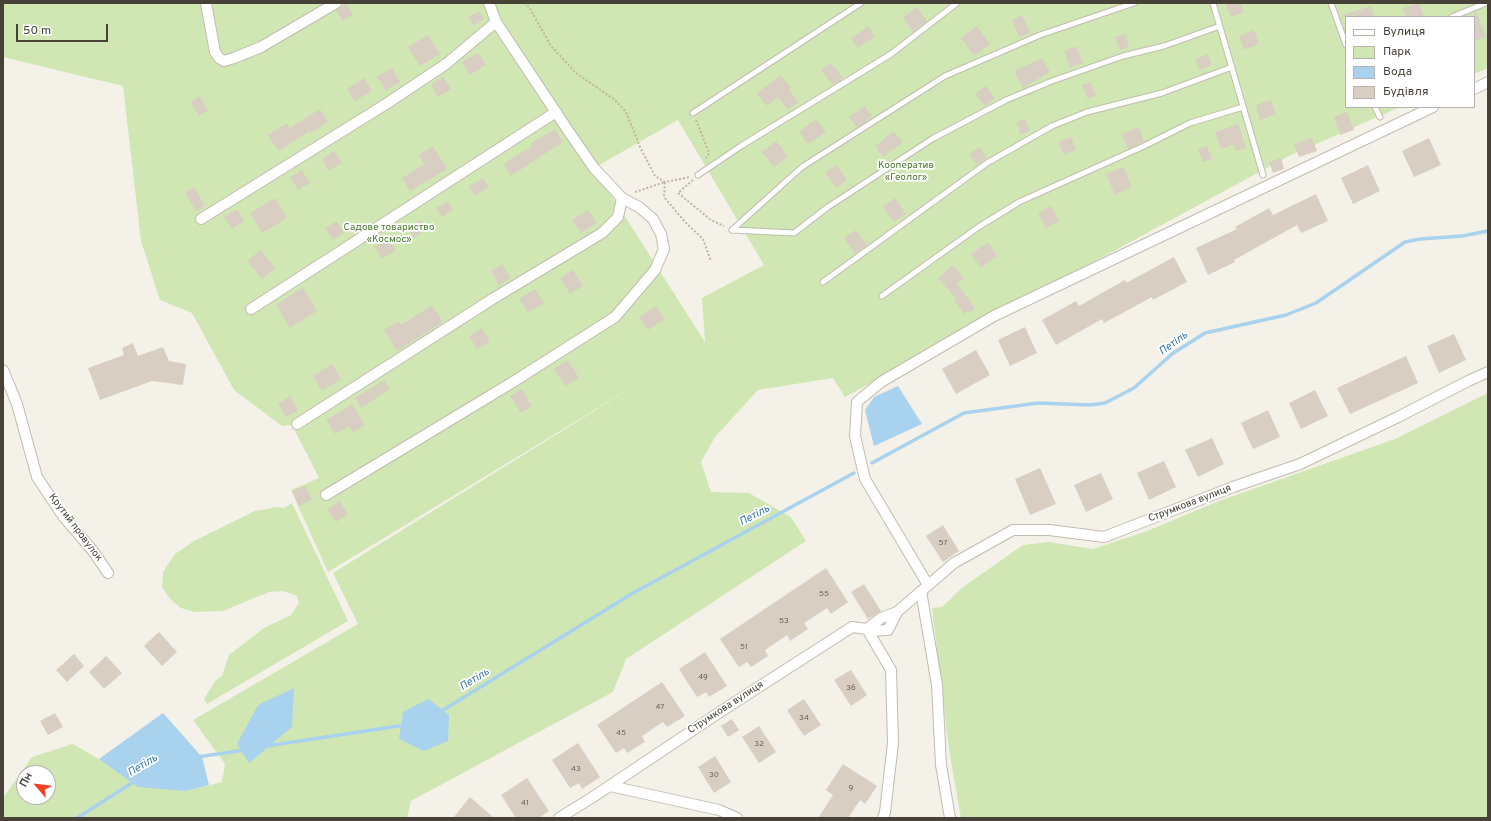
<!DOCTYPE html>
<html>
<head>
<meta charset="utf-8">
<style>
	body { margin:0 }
	#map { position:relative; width:1491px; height:821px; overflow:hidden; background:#f4f1e9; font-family:Overpass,sans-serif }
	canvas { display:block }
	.frame { position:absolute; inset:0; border:4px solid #484138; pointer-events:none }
	.legend { position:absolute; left:1345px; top:16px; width:130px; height:92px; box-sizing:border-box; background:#fff; border:1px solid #b6b3af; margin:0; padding:5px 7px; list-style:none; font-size:12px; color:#484138 }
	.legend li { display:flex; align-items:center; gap:8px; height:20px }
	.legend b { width:20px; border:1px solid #b6b3af }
	.north { position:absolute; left:16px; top:765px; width:40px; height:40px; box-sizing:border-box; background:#fff; border:1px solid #b6b3af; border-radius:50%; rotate:298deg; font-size:11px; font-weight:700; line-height:16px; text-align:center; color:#484138 }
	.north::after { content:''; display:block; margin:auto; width:14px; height:18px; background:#f23f22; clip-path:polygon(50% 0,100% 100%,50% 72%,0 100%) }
	.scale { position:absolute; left:16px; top:24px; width:92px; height:18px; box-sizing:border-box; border:2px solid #484138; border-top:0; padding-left:5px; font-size:12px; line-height:14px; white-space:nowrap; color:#484138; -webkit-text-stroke:3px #fff; paint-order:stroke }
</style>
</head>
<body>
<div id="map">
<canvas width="1491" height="821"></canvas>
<div class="frame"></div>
<ul class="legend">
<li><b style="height:5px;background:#fff"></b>Вулиця</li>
<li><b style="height:11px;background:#d0e7b4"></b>Парк</li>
<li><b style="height:11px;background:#a8d2ee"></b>Вода</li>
<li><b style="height:11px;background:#d8cfc2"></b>Будівля</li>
</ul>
<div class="north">Пн</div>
<div class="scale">50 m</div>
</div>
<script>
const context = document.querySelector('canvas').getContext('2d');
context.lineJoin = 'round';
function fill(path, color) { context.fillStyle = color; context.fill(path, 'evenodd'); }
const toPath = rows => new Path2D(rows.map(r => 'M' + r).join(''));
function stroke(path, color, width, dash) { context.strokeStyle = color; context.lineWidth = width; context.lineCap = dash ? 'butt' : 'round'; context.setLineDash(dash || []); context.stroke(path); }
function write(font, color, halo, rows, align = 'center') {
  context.font = font + ' Overpass,sans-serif'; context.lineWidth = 3.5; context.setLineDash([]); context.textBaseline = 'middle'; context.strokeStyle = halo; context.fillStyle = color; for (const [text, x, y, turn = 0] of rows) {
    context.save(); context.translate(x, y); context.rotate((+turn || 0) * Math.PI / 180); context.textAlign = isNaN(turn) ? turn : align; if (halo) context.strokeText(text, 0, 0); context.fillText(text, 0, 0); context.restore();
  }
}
const green = toPath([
	[3,3,1488,3,1488,68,1474,74,1474,17,1346,17,1346,107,1400,107,1287,157,845,397,833,378,758,390,715,437,701,462,711,492,749,493,791,517,806,541,626,659,613,692,411,801,407,818,3,818,3,798,32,757,73,744,99,759,186,791,222,782,225,764,193,720,358,624,333,573,644,380,328,572,291,490,319,478,292,425,282,426,234,390,192,313,160,300,141,241,123,86,3,57],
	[678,120,764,265,702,298,705,342,594,168],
	[24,773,48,773,48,797,24,797],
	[1488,393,1488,818,961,818,949,750,932,608,942,607,963,587,1023,545,1048,542,1093,549,1147,531,1219,501,1395,439],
	[292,503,348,621,207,704,204,699,216,680,222,676,229,655,264,628,291,615,299,603,297,596,283,591,269,592,223,611,195,612,181,608,170,599,162,587,163,572,175,554,194,541,255,511,277,507,284,508]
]);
const water = toPath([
	[898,386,922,424,874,446,865,410,874,397],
	[294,688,292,727,249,763,237,744,258,705],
	[428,699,449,715,448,741,424,751,399,739,403,712],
	[163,713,202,757,209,785,186,791,138,787,99,759]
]);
const stream = toPath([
	[872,463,964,413,1038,403,1090,405,1105,403,1134,388,1172,354,1205,333,1286,315,1316,303,1405,242,1420,239,1462,236,1488,231],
	[440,712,633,593,854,473],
	[267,746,405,725],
	[197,757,245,750],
	[77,818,135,781]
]);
const building = toPath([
	[346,3,353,15,343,21,336,11],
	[1225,3,1241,3,1244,12,1231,17],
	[1419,3,1424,17,1406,17,1403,8],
	[1371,6,1375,17,1343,17,1343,15],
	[917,7,927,21,913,32,903,17],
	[479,11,484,19,474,26,468,17],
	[1476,11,1486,37,1474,41,1474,12],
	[1022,15,1030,33,1019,37,1012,20],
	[868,26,875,36,858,48,851,39],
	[977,26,990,44,974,56,961,38],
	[1254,30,1259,44,1244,50,1239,36],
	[1125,34,1129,47,1120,50,1115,37],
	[428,35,440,54,420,66,408,47],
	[1076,46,1083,63,1070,68,1064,51],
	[478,53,486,65,470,75,462,62],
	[1208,54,1212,65,1199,70,1195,59],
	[1042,58,1050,72,1023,88,1014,71],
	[831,63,843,78,832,85,821,70],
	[392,68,400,82,386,91,377,77],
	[781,75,791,88,789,90,798,102,788,110,778,97,767,106,757,93],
	[443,77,451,89,438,97,431,85],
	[364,78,372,91,355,101,347,89],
	[1091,82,1096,96,1087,98,1082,85],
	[986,86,995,98,985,106,975,94],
	[200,96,208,110,199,116,191,102],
	[1271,100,1276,114,1260,120,1256,105],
	[865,106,872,116,857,128,849,117],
	[320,109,328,122,311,133,310,131,278,151,268,135,287,123,290,128],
	[1347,112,1354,130,1340,135,1334,117],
	[1025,118,1030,131,1021,135,1016,122],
	[816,119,826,132,808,144,799,132],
	[1238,124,1246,148,1236,151,1234,144,1221,149,1215,132],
	[1139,127,1144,141,1128,149,1122,134],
	[555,129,563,142,511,176,503,164,532,146,530,144],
	[894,131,903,142,883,157,875,146],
	[1071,137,1076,150,1064,155,1058,142],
	[1312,138,1317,151,1299,157,1294,144],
	[1429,138,1441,165,1414,177,1402,151],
	[776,141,788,157,774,167,762,152],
	[433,146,447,169,410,191,402,178,424,164,419,155],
	[1207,146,1212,159,1203,162,1198,149],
	[980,147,987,158,976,165,969,154],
	[334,151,342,163,329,171,322,159],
	[1281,158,1284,169,1273,173,1269,162],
	[836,165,847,180,837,188,825,173],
	[1368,165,1380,191,1353,204,1341,178],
	[1123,167,1132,187,1115,195,1106,174],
	[302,170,310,183,298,190,290,177],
	[483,178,489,187,475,196,469,186],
	[194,187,205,206,196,211,185,193],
	[1316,194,1328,221,1301,233,1297,225,1234,260,1235,262,1208,275,1196,248,1237,229,1235,227,1269,208,1273,215],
	[275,198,287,218,262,233,250,213],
	[895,198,906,214,894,222,883,207],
	[448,201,453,210,442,217,436,208],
	[1051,206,1059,221,1046,228,1038,213],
	[237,209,244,221,232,229,224,217],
	[588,210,597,223,581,233,572,220],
	[421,220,426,229,414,238,408,228],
	[337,221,344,233,333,240,325,228],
	[856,230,867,245,855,253,844,238],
	[388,238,396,250,382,259,374,247],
	[988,242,997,256,981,268,971,254],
	[261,250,275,268,262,279,247,261],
	[1174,257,1187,282,1153,300,1152,297,1104,323,1102,319,1056,345,1042,320,1076,301,1079,306,1125,280,1126,283],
	[502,264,511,278,499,285,491,271],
	[953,265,964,278,957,284,975,308,969,313,967,311,964,314,954,300,956,299,938,278],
	[573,270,583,286,570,294,560,278],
	[303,287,317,311,290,328,276,305],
	[535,289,544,303,528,313,519,298],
	[432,305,443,322,397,351,384,330,399,321,401,325],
	[656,306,665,319,648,330,639,317],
	[1025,327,1037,353,1010,366,998,340],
	[482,328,490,342,477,349,469,336],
	[1454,334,1466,360,1439,373,1427,346],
	[133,343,138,356,163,347,169,361,186,364,183,385,152,381,100,400,88,368,124,355,122,348],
	[976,350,990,375,956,394,942,369],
	[1406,356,1418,383,1350,414,1337,388],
	[568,360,579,378,565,386,554,369],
	[332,364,341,379,322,391,313,376],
	[384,380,390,389,361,408,355,398],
	[521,389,532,406,521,413,510,396],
	[1315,390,1328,416,1301,429,1289,403],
	[290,396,298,410,286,417,278,404],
	[352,404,365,425,353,433,349,426,335,434,326,420],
	[1268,410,1280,437,1253,449,1241,423],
	[1212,438,1224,464,1198,477,1185,450],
	[1164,461,1176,487,1149,500,1137,473],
	[1040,468,1056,504,1030,515,1015,479],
	[1101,473,1113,499,1086,512,1074,485],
	[305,486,312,500,299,506,292,491],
	[340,501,348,515,336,522,327,509],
	[943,525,959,551,943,562,926,536],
	[826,568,848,602,831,614,827,608,804,623,808,629,790,641,787,635,765,650,768,656,751,667,747,662,739,667,720,639],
	[864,584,881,611,868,619,851,592],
	[159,632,177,652,162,666,144,646],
	[705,652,727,686,709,697,706,692,697,697,679,669],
	[74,654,84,666,67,682,56,670],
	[106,656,122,673,104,689,89,672],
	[851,670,867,695,851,706,834,680],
	[662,682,685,716,667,727,663,722,642,736,645,742,627,753,624,748,616,753,597,725],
	[804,699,821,725,804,736,787,710],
	[55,713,63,727,48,735,40,721],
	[732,719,739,730,728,737,721,726],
	[759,726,776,752,759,763,742,737],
	[578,743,600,777,582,789,579,783,570,788,552,760],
	[715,756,731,782,714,793,698,767],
	[843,764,877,786,865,804,860,800,848,818,818,818,833,795,826,790],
	[527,778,549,811,539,818,516,818,501,795],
	[470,797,494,818,453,818]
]);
const path = toPath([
	[524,3,529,7,551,46,576,73,615,100,626,112,640,147,655,176,665,182,690,177],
	[696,120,709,153,706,158],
	[693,180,678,193,711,220,724,226],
	[635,192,665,182,664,197,685,222,703,239,711,261]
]);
const service = toPath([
	[1213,3,1263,175],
	[1331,3,1346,45],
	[1452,17,1486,3],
	[1375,107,1380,117],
	[693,113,861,3],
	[698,175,741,146,891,54,957,3],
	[732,230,794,233,828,207,932,139,1006,100,1052,81,1123,56,1164,46,1220,26],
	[732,230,802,167,945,76,1040,35,1134,3],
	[823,282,987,163,1052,126,1087,112,1162,93,1232,67],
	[882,296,977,228,1019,202,1144,146,1190,123,1243,107]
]);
const minor = toPath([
	[206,3,215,52,219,58,224,61,234,58,261,47,336,3],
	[1474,89,1488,82],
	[201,219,386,104,446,64,496,22],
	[251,309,556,112],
	[3,370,17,404,37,477,63,516,93,551,108,573],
	[297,424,494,298,602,233,618,217,622,198,594,168,569,132,496,22,489,3],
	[326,495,513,382,615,317,655,270,664,249,661,234,653,219,639,207,622,198],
	[928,585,865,479,855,436,857,402,881,382,994,316,1433,107],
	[921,591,937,685,941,765,950,818],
	[867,629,891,670,893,743,885,812,883,818],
	[868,631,888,630,897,612],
	[610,786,719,810,737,818],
	[559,818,593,797,720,712,852,627,867,629,881,618,897,612,954,563,1013,530,1049,530,1104,537,1233,487,1300,464,1398,417,1468,381,1488,372]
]);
const numberNames = [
	["57",943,543],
	["55",824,594],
	["53",784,621],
	["51",744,647],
	["49",703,677],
	["36",851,688],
	["47",660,707],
	["34",804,718],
	["45",621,733],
	["32",759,744],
	["43",576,769],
	["30",714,775],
	["9",851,788],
	["41",525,803]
];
const parkNames = [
	["Кооператив",906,166],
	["«Геолог»",906,178],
	["Садове товариство",389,228],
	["«Космос»",389,240]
];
const streetNames = [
	["Струмкова вулиця",1190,504,-21],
	["Крутий провулок",75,528,53],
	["Струмкова вулиця",726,708,-33]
];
const waterNames = [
	["Петіль",1174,344,-36],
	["Петіль",755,516,-28],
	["Петіль",475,680,-32],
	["Петіль",143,766,-31]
];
fill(green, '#d0e7b4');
fill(water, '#a8d2ee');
stroke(stream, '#a8d2ee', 3.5);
fill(building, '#d8cfc2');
stroke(service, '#c2bbaf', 7);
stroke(minor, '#c2bbaf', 12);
stroke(path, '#c1b49e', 2, [2, 2]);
stroke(service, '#fff', 5);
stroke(minor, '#fff', 10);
write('8px', '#6c645a', null, numberNames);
write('10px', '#4a782c', '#fff', parkNames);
write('10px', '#484138', '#fff', streetNames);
write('italic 11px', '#3278a8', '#fff', waterNames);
</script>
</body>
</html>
